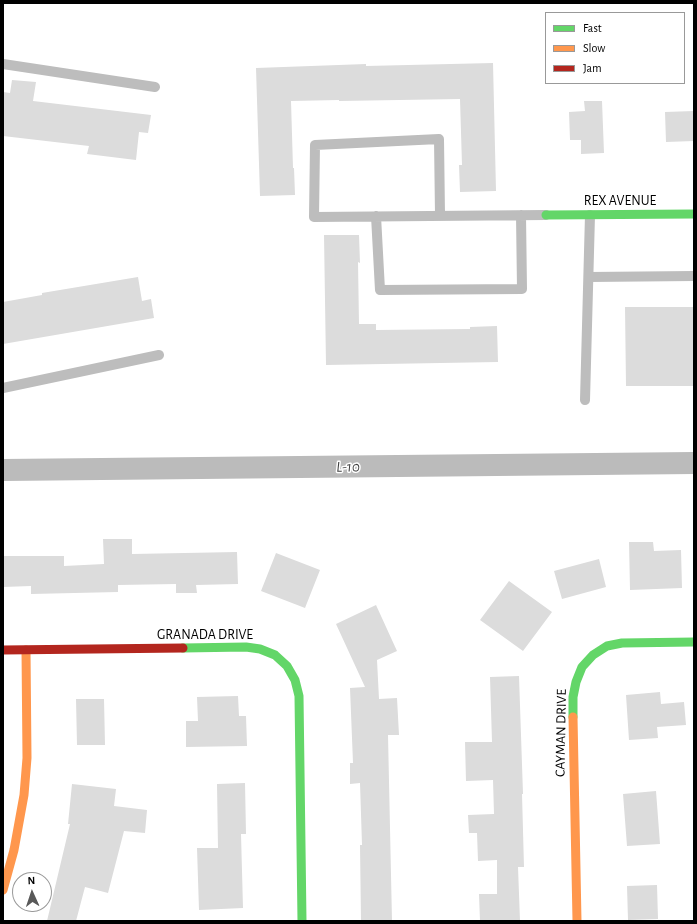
<!DOCTYPE html>
<html>
<head>
<meta charset="utf-8">
<style>
	body { margin:0 }
	#map { position:relative; width:697px; height:924px; overflow:hidden; background:#fff; font-family:"Alegreya Sans",sans-serif }
	canvas { display:block }
	.frame { position:absolute; inset:0; border:4px solid #000; pointer-events:none }
	.legend { position:absolute; left:545px; top:12px; width:140px; height:72px; box-sizing:border-box; background:#fff; border:1px solid #999; margin:0; padding:5px 7px; list-style:none; font-size:12px; color:#000 }
	.legend li { display:flex; align-items:center; gap:8px; height:20px }
	.legend b { width:20px; border:1px solid #999 }
	.north { position:absolute; left:12px; top:872px; width:40px; height:40px; box-sizing:border-box; background:#fff; border:1px solid #999; border-radius:50%; rotate:357deg; font-size:11px; font-weight:700; line-height:16px; text-align:center; color:#000 }
	.north::after { content:''; display:block; margin:auto; width:14px; height:18px; background:#595959; clip-path:polygon(50% 0,100% 100%,50% 72%,0 100%) }
</style>
</head>
<body>
<div id="map">
<canvas width="697" height="924"></canvas>
<div class="frame"></div>
<ul class="legend">
<li><b style="height:5px;background:#63d668"></b>Fast</li>
<li><b style="height:5px;background:#ff974d"></b>Slow</li>
<li><b style="height:5px;background:#b3261e"></b>Jam</li>
</ul>
<div class="north">N</div>
</div>
<script>
const context = document.querySelector('canvas').getContext('2d');
context.lineJoin = 'round';
const toPath = rows => new Path2D(rows.map(r => 'M' + r).join(''));
function stroke(path, color, width, dash) { context.strokeStyle = color; context.lineWidth = width; context.lineCap = dash ? 'butt' : 'round'; context.setLineDash(dash || []); context.stroke(path); }
function fill(path, color) { context.fillStyle = color; context.fill(path, 'evenodd'); }
function write(font, color, halo, rows, align = 'center') {
  context.font = font + ' "Alegreya Sans",sans-serif'; context.lineWidth = 3; context.setLineDash([]); context.textBaseline = 'middle'; context.strokeStyle = halo; context.fillStyle = color; for (const [text, x, y, turn = 0] of rows) {
    context.save(); context.translate(x, y); context.rotate((+turn || 0) * Math.PI / 180); context.textAlign = isNaN(turn) ? turn : align; if (halo) context.strokeText(text, 0, 0); context.fillText(text, 0, 0); context.restore();
  }
}
const canal = toPath([
	[3,470,694,463]
]);
const building = toPath([
	[493,63,496,191,460,192,459,165,462,165,460,99,339,101,339,100,291,101,293,168,294,168,295,195,260,196,256,68,366,64,366,66],
	[12,80,36,82,33,101,151,115,148,133,139,132,136,160,87,154,89,146,3,136,3,92,10,93],
	[584,101,602,101,604,153,581,154,581,140,570,140,569,112,585,111],
	[694,111,694,141,666,142,665,112],
	[324,235,359,235,360,263,358,262,359,324,376,324,376,330,470,329,470,327,497,326,498,362,326,365],
	[138,277,142,301,151,299,154,318,3,344,3,302,42,295,42,293],
	[625,307,694,307,694,386,626,386],
	[103,539,132,539,132,554,237,552,238,584,196,585,197,593,176,593,176,584,118,585,118,592,31,594,31,586,3,587,3,556,64,556,64,566,104,564],
	[629,542,653,542,654,551,681,550,682,588,630,590],
	[276,553,320,570,305,608,261,591],
	[599,559,606,587,562,599,554,571],
	[509,581,552,612,523,651,480,620],
	[376,605,397,651,377,660,379,699,397,698,399,735,388,735,392,921,361,921,360,845,362,845,360,783,350,784,350,763,353,763,350,688,365,687,336,624],
	[519,676,523,794,522,794,524,867,518,867,520,921,480,921,479,894,497,894,497,860,478,861,477,833,469,833,468,815,494,814,493,780,466,781,465,742,492,742,490,677],
	[660,692,661,704,684,702,686,725,657,727,658,738,629,740,626,695],
	[238,696,239,716,246,716,247,746,186,747,186,721,198,721,197,697],
	[76,699,104,699,105,745,77,745],
	[245,783,246,834,241,834,243,908,199,910,197,848,218,848,217,784],
	[72,784,116,789,114,806,147,810,145,833,124,831,108,893,85,887,76,921,47,921,70,824,68,824],
	[656,791,660,844,627,846,623,794],
	[657,885,658,919,628,920,627,886]
]);
const lane = toPath([
	[3,64,155,87],
	[440,215,439,139,315,145,314,217,546,215],
	[376,216,380,290,522,289,521,215],
	[589,277,694,276],
	[3,388,159,355],
	[585,400,590,215]
]);
const fast = toPath([
	[546,215,694,214],
	[183,648,246,647,260,649,275,655,287,666,295,680,299,696,302,921],
	[573,717,573,697,576,682,582,667,593,655,607,646,622,643,694,642]
]);
const slow = toPath([
	[573,717,577,921],
	[3,890,14,850,24,795,27,758,26,650]
]);
const jam = toPath([
	[3,650,183,648]
]);
const streetNames = [
	["REX AVENUE",620,201],
	["GRANADA DRIVE",205,635],
	["CAYMAN DRIVE",561,733,-89]
];
const waterNames = [
	["L-10",348,467,-1]
];
stroke(canal, '#bbb', 22);
fill(building, '#dcdcdc');
stroke(lane, '#bdbdbd', 10);
stroke(fast, '#63d668', 9);
stroke(slow, '#ff974d', 9);
stroke(jam, '#b3261e', 9);
write('14px', '#000', '#fff', streetNames);
write('italic 15px', '#3f3f3f', '#fff', waterNames);
</script>
</body>
</html>
